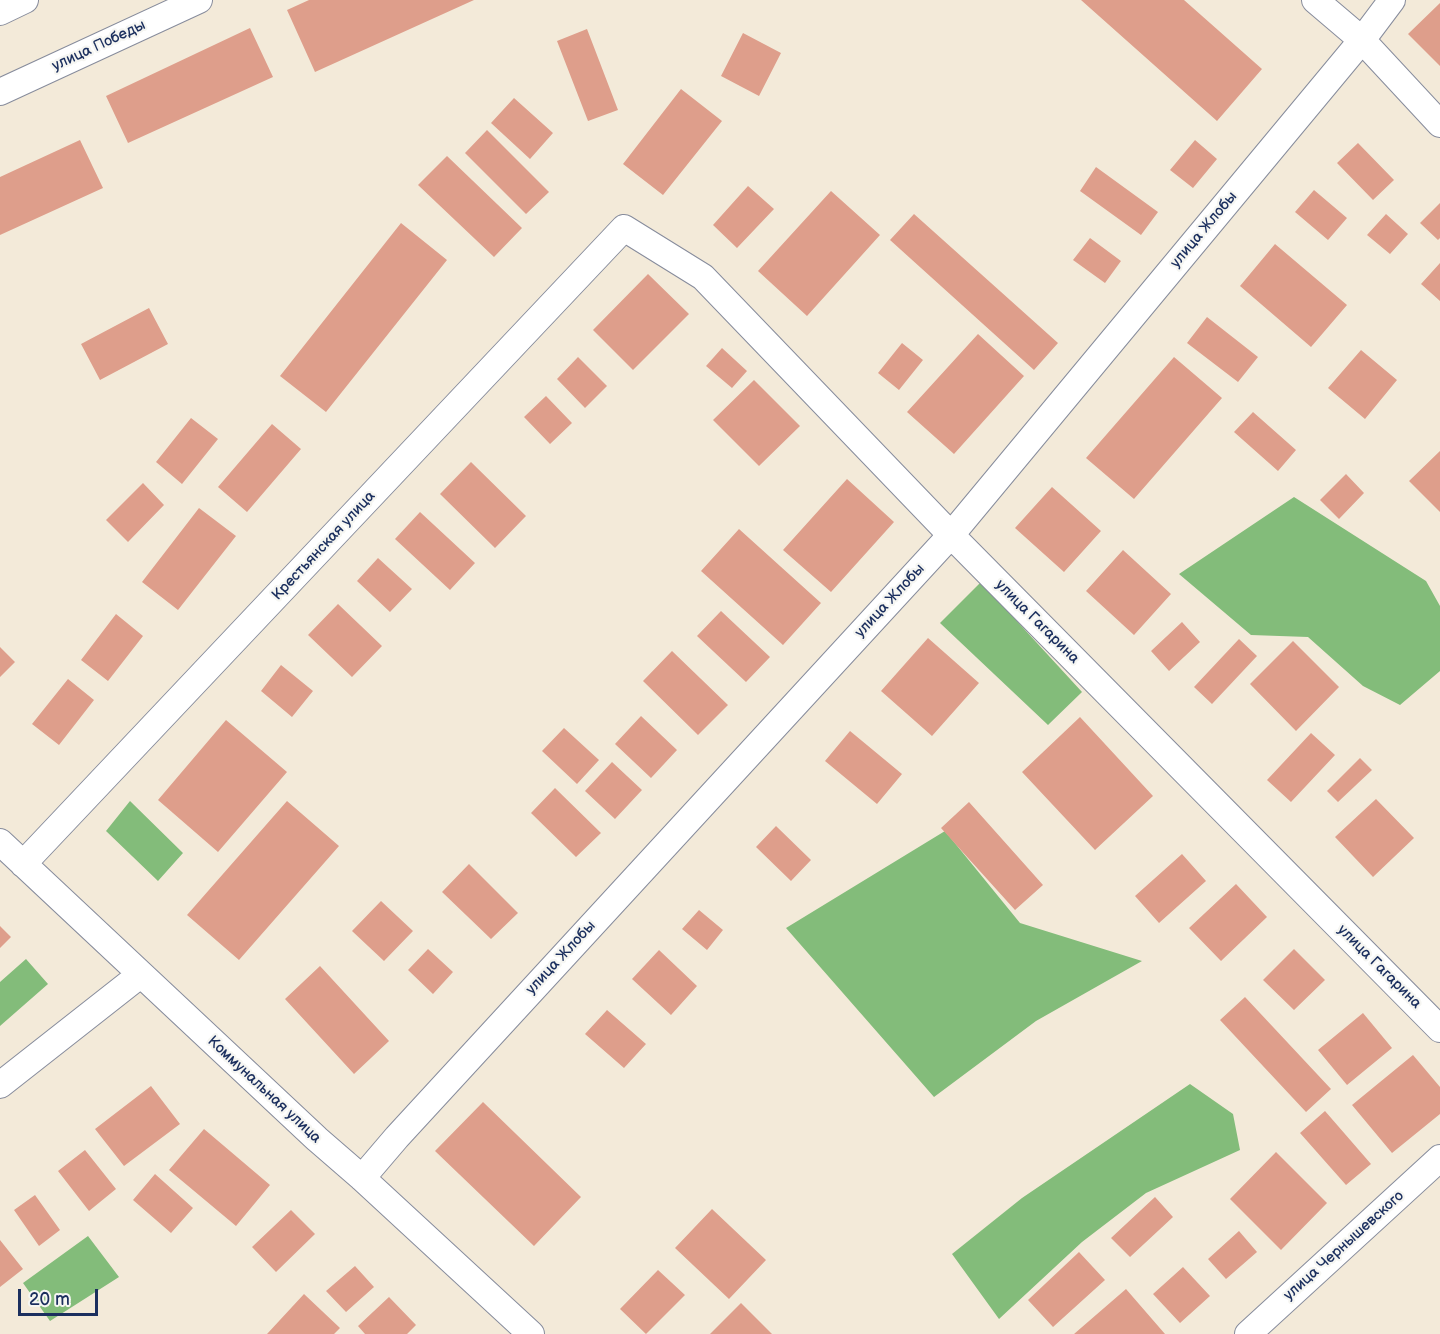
<!DOCTYPE html>
<html>
<head>
<meta charset="utf-8">
<style>
	body { margin:0 }
	#map { position:relative; width:1440px; height:1334px; overflow:hidden; background:#f3ead9; font-family:"Balsamiq Sans",sans-serif }
	canvas { display:block }
	.scale { position:absolute; left:18px; top:1289px; width:80px; height:27px; box-sizing:border-box; border:3px solid #1b2f5e; border-top:0; padding-left:8px; font-size:18px; line-height:21px; white-space:nowrap; color:#1b2f5e; -webkit-text-stroke:4px #f6f6f2; paint-order:stroke }
</style>
</head>
<body>
<div id="map">
<canvas width="1440" height="1334"></canvas>
<div class="scale">20 m</div>
</div>
<script>
const context = document.querySelector('canvas').getContext('2d');
context.lineJoin = 'round';
function fill(path, color) { context.fillStyle = color; context.fill(path, 'evenodd'); }
const toPath = rows => new Path2D(rows.map(r => 'M' + r).join(''));
function stroke(path, color, width, dash) { context.strokeStyle = color; context.lineWidth = width; context.lineCap = dash ? 'butt' : 'round'; context.setLineDash(dash || []); context.stroke(path); }
function write(font, color, halo, rows, align = 'center') {
  context.font = font + ' "Balsamiq Sans",sans-serif'; context.lineWidth = 4.5; context.setLineDash([]); context.textBaseline = 'middle'; context.strokeStyle = halo; context.fillStyle = color; for (const [text, x, y, turn = 0] of rows) {
    context.save(); context.translate(x, y); context.rotate((+turn || 0) * Math.PI / 180); context.textAlign = isNaN(turn) ? turn : align; if (halo) context.strokeText(text, 0, 0); context.fillText(text, 0, 0); context.restore();
  }
}
const forest = toPath([
	[1294,497,1426,581,1440,606,1440,671,1400,705,1363,686,1308,637,1251,635,1179,574],
	[981,582,1082,692,1048,725,940,623],
	[130,801,183,853,158,881,106,831],
	[945,831,1020,923,1142,961,1036,1021,934,1097,786,928],
	[26,959,48,984,0,1026,0,982],
	[1190,1084,1233,1114,1240,1150,1146,1193,1082,1242,999,1319,952,1254,1022,1198],
	[88,1236,119,1277,50,1321,23,1283]
]);
const building = toPath([
	[309,0,474,0,315,72,287,10],
	[1081,0,1184,0,1262,69,1217,121],
	[1440,3,1440,66,1408,34],
	[250,28,273,77,128,143,106,96],
	[587,29,618,110,588,121,557,41],
	[743,33,781,53,759,96,721,76],
	[681,89,722,121,663,195,623,164],
	[514,98,553,133,530,159,491,123],
	[487,130,549,192,526,214,465,153],
	[80,140,103,188,0,235,0,177],
	[1195,140,1217,159,1193,188,1170,170],
	[1358,143,1394,180,1373,200,1337,163],
	[447,156,522,228,494,257,418,185],
	[1096,167,1158,212,1141,235,1080,191],
	[748,186,774,209,737,248,713,225],
	[1314,190,1347,218,1328,240,1295,212],
	[831,191,880,235,807,316,758,271],
	[1440,203,1440,238,1438,240,1420,223],
	[914,214,1058,343,1034,370,890,240],
	[1386,214,1408,234,1390,254,1367,235],
	[401,223,447,260,326,412,280,376],
	[1090,238,1121,261,1105,283,1073,260],
	[1275,244,1347,305,1311,347,1240,286],
	[1440,263,1440,301,1421,284],
	[648,274,689,314,633,370,593,330],
	[149,308,168,344,100,380,81,344],
	[1207,317,1258,357,1238,382,1187,343],
	[978,334,1024,376,954,454,907,412],
	[902,343,923,360,899,390,878,373],
	[722,348,747,371,732,388,706,366],
	[1361,350,1397,380,1365,419,1328,388],
	[578,357,607,386,585,408,557,379],
	[1174,357,1222,398,1134,499,1086,458],
	[754,380,800,426,759,466,713,420],
	[546,396,572,423,550,444,524,417],
	[1253,412,1296,450,1278,471,1234,432],
	[191,418,218,439,182,484,156,462],
	[272,424,301,449,247,512,218,487],
	[1440,451,1440,512,1409,481],
	[471,462,526,516,495,548,440,494],
	[1346,474,1364,493,1339,519,1320,500],
	[847,479,894,522,831,592,783,550],
	[143,483,164,505,128,542,106,520],
	[1052,487,1101,531,1064,572,1015,528],
	[199,508,236,536,178,610,142,582],
	[420,512,475,563,450,590,395,539],
	[739,529,821,603,783,645,701,571],
	[1123,550,1171,594,1134,635,1086,591],
	[378,558,412,589,390,612,357,581],
	[338,604,382,646,352,677,308,635],
	[721,611,770,657,746,682,697,636],
	[116,614,143,636,108,681,81,660],
	[1182,622,1200,642,1169,671,1151,651],
	[928,638,979,683,932,736,881,691],
	[1239,639,1257,656,1212,704,1194,687],
	[1293,641,1339,687,1296,731,1250,684],
	[0,647,15,662,0,677],
	[672,651,728,705,698,735,643,681],
	[281,665,313,691,292,717,261,691],
	[68,679,94,700,59,745,32,724],
	[641,716,677,750,651,778,615,744],
	[1080,717,1153,796,1095,850,1022,772],
	[226,720,287,772,218,852,158,800],
	[564,728,599,760,577,784,542,751],
	[850,731,902,774,877,804,825,761],
	[1311,733,1335,755,1291,802,1267,780],
	[1360,758,1372,770,1338,802,1327,791],
	[612,762,642,790,615,819,585,791],
	[555,788,601,833,576,857,531,813],
	[1376,799,1414,838,1373,877,1335,837],
	[287,801,339,846,239,960,187,915],
	[969,802,1043,885,1015,910,941,828],
	[776,826,811,860,791,881,756,847],
	[1182,854,1206,881,1159,923,1135,896],
	[469,864,518,913,491,939,442,892],
	[1236,884,1267,917,1221,961,1189,928],
	[381,901,413,931,384,961,352,931],
	[699,910,723,930,707,950,682,929],
	[0,926,11,937,0,948],
	[428,949,453,972,433,994,408,970],
	[1294,949,1325,980,1294,1010,1263,980],
	[659,950,697,986,671,1015,632,979],
	[320,966,389,1041,354,1074,285,999],
	[1245,997,1331,1089,1306,1112,1220,1020],
	[607,1010,646,1044,624,1068,585,1034],
	[1363,1013,1392,1048,1347,1085,1318,1050],
	[1413,1055,1440,1087,1440,1114,1392,1153,1352,1105],
	[151,1086,180,1124,124,1166,95,1129],
	[483,1102,581,1197,534,1246,435,1151],
	[1325,1111,1371,1164,1346,1185,1300,1133],
	[204,1129,270,1185,236,1226,169,1170],
	[85,1150,116,1189,89,1211,58,1171],
	[1276,1152,1327,1203,1281,1250,1230,1199],
	[155,1174,193,1208,171,1233,133,1200],
	[35,1195,60,1230,39,1246,14,1210],
	[1155,1197,1173,1217,1130,1257,1111,1238],
	[712,1209,766,1260,729,1299,675,1248],
	[291,1210,315,1234,276,1272,252,1247],
	[1239,1231,1257,1252,1226,1279,1208,1259],
	[0,1240,23,1269,0,1287],
	[1079,1252,1105,1280,1053,1327,1028,1300],
	[355,1266,374,1287,346,1312,326,1291],
	[1183,1267,1210,1296,1180,1323,1153,1294],
	[658,1270,685,1295,646,1334,620,1309],
	[1126,1289,1165,1334,1074,1334],
	[304,1294,340,1328,334,1334,267,1334],
	[389,1297,416,1325,407,1334,365,1334,358,1326],
	[741,1303,772,1334,710,1334]
]);
const minor = toPath([
	[1315,0,1362,40,1440,124],
	[0,12,25,0],
	[0,92,199,0],
	[0,842,317,1139,362,1178,531,1334],
	[23,864,624,228,703,277,951,535,1440,1029],
	[0,1085,140,975],
	[362,1178,397,1137,951,535,1362,40,1392,0],
	[1248,1334,1440,1158]
]);
const streetNames = [
	["улица Победы",99,46,-25],
	["улица Жлобы",1204,230,-50],
	["Крестьянская улица",324,546,-47],
	["улица Жлобы",890,601,-47],
	["улица Гагарина",1037,622,45],
	["улица Жлобы",561,958,-47],
	["улица Гагарина",1379,967,45],
	["Коммунальная улица",264,1090,43],
	["улица Чернышевского",1344,1246,-42]
];
fill(forest, '#83bc7a');
fill(building, '#de9e8b');
stroke(minor, '#878c9c', 28);
stroke(minor, '#fff', 26);
write('15px', '#1b2f5e', '#f6f6f2', streetNames);
</script>
</body>
</html>
